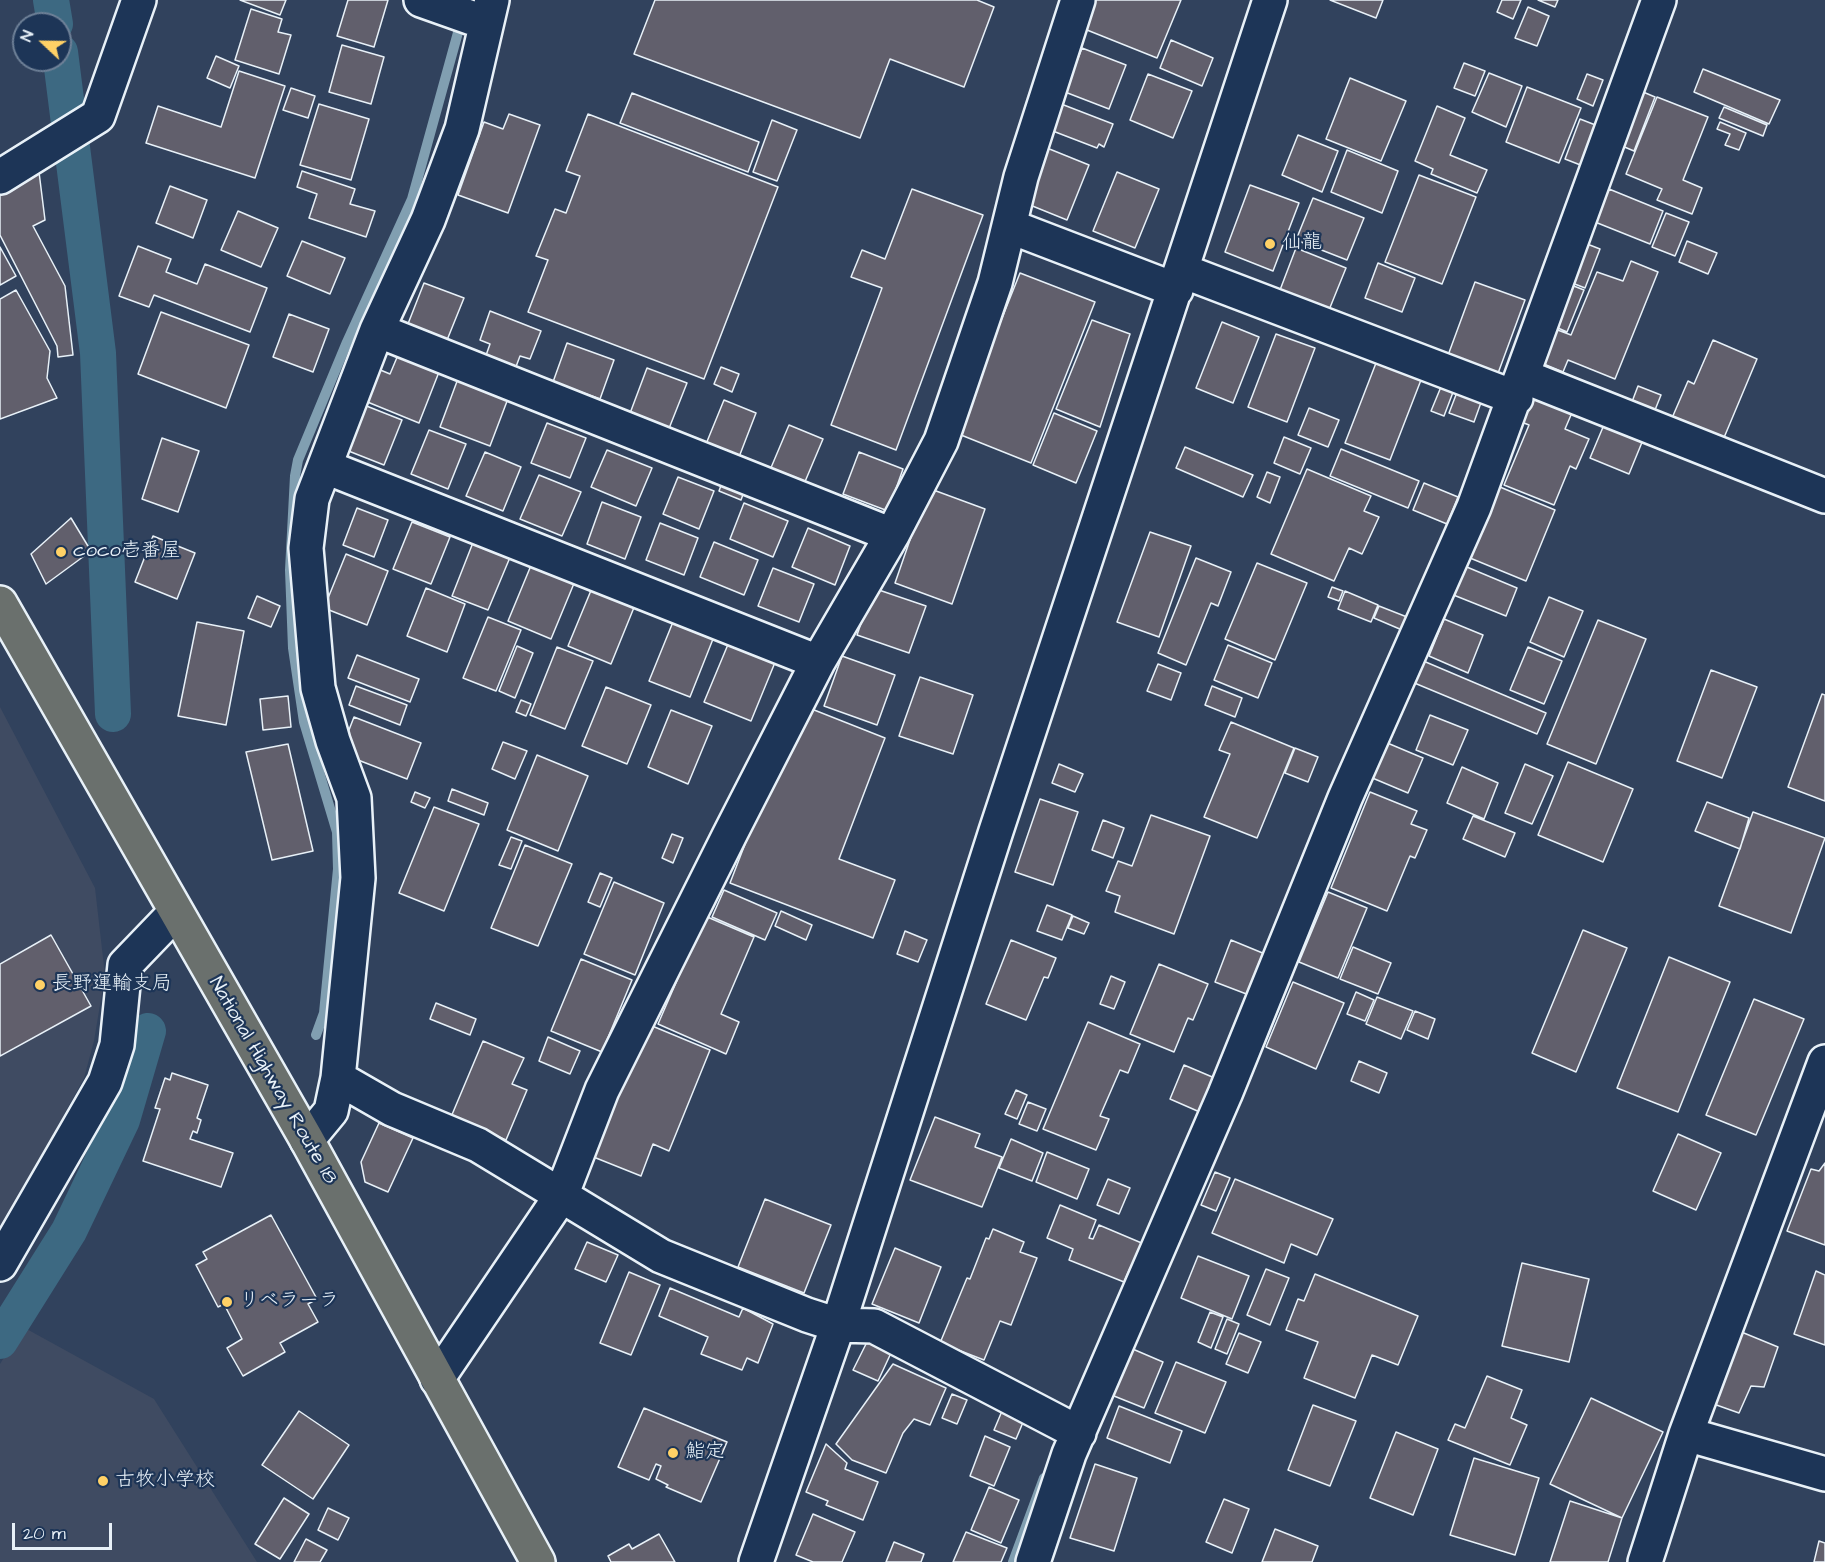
<!DOCTYPE html>
<html>
<head>
<meta charset="utf-8">
<style>
	body { margin:0 }
	#map { position:relative; width:1825px; height:1562px; overflow:hidden; background:#31425d; font-family:"Architects Daughter",sans-serif }
	canvas { display:block }
	.north { position:absolute; left:12px; top:12px; width:60px; height:60px; box-sizing:border-box; background:#1d3557; border:2px solid #6e8097; border-radius:50%; rotate:292deg; font-size:16px; font-weight:700; line-height:24px; text-align:center; color:#e8f1f8 }
	.north::after { content:''; display:block; margin:auto; width:21px; height:27px; background:#ffd166; clip-path:polygon(50% 0,100% 100%,50% 72%,0 100%) }
	.scale { position:absolute; left:12px; top:1523px; width:100px; height:27px; box-sizing:border-box; border:3px solid #e8f1f8; border-top:0; padding-left:8px; font-size:18px; line-height:21px; white-space:nowrap; color:#e8f1f8; -webkit-text-stroke:4px #1d3557; paint-order:stroke }
</style>
</head>
<body>
<div id="map">
<canvas width="1825" height="1562"></canvas>
<div class="north">N</div>
<div class="scale">20 m</div>
</div>
<script>
const context = document.querySelector('canvas').getContext('2d');
context.lineJoin = 'round';
function fill(path, color) { context.fillStyle = color; context.fill(path, 'evenodd'); }
const toPath = rows => new Path2D(rows.map(r => 'M' + r).join(''));
function stroke(path, color, width, dash) { context.strokeStyle = color; context.lineWidth = width; context.lineCap = dash ? 'butt' : 'round'; context.setLineDash(dash || []); context.stroke(path); }
function write(font, color, halo, rows, align = 'center') {
  context.font = font + ' "Architects Daughter","Klee One",sans-serif'; context.lineWidth = 4.5; context.setLineDash([]); context.textBaseline = 'middle'; context.strokeStyle = halo; context.fillStyle = color; for (const [text, x, y, turn = 0] of rows) {
    context.save(); context.translate(x, y); context.rotate((+turn || 0) * Math.PI / 180); context.textAlign = isNaN(turn) ? turn : align; if (halo) context.strokeText(text, 0, 0); context.fillText(text, 0, 0); context.restore();
  }
}
const built = toPath([
	[0,707,95,888,105,975,94,1041,84,1078,0,1231],
	[23,1327,154,1399,257,1562,0,1562,0,1364]
]);
const stream = toPath([
	[316,1035,324,1013,338,869,337,832,304,722,293,648,290,570,295,476,298,460,347,342,412,199,462,18],
	[1013,1562,1044,1478]
]);
const canal = toPath([
	[51,0,55,24],
	[60,52,98,353,113,714],
	[0,1341,69,1231,122,1120,148,1031]
]);
const building = toPath([
	[240,0,286,0,280,15,240,0],
	[348,0,388,0,374,47,337,36,348,0],
	[655,0,977,0,994,7,964,87,890,59,860,138,634,54,655,0],
	[1093,0,1181,0,1157,58,1082,28,1093,0],
	[1330,0,1383,0,1376,18,1330,0],
	[1502,0,1521,0,1513,19,1497,12,1502,0],
	[1538,0,1558,0,1555,7,1538,0],
	[1528,7,1549,16,1537,46,1515,38,1528,7],
	[251,9,282,19,278,32,291,35,279,74,235,60,251,9],
	[1171,40,1213,58,1202,86,1160,68,1171,40],
	[342,45,384,57,371,104,329,92,342,45],
	[1082,48,1126,65,1109,109,1065,92,1082,48],
	[216,56,239,66,230,88,207,78,216,56],
	[1464,63,1485,71,1475,96,1454,88,1464,63],
	[1703,69,1780,100,1769,124,1694,92,1703,69],
	[239,71,285,86,255,178,146,143,158,106,221,127,239,71],
	[1489,73,1522,86,1506,127,1472,112,1489,73],
	[1148,74,1192,91,1173,138,1130,120,1148,74],
	[1587,74,1603,80,1593,106,1577,99,1587,74],
	[1350,78,1406,101,1381,161,1326,139,1350,78],
	[1527,87,1581,108,1559,163,1506,142,1527,87],
	[291,88,315,96,308,118,283,110,291,88],
	[1636,89,1655,97,1634,151,1615,143,1636,89],
	[632,93,759,142,748,172,620,123,632,93],
	[1657,97,1708,117,1683,180,1702,188,1692,214,1657,200,1662,189,1626,174,1657,97],
	[1056,102,1113,124,1104,147,1099,144,1097,148,1045,128,1056,102],
	[319,104,369,119,351,180,300,165,319,104],
	[1437,106,1465,118,1450,155,1487,170,1477,193,1431,174,1433,169,1415,161,1437,106],
	[1724,107,1767,125,1763,136,1719,118,1724,107],
	[509,114,540,125,508,213,458,195,484,122,503,129,509,114],
	[588,114,778,187,704,379,528,312,548,260,536,256,555,209,566,213,580,176,566,171,588,114],
	[1580,119,1598,126,1583,166,1565,159,1580,119],
	[772,120,797,130,777,181,753,172,772,120],
	[1720,122,1746,133,1739,150,1725,145,1730,134,1717,129,1720,122],
	[1298,135,1338,151,1322,192,1282,175,1298,135],
	[1047,148,1089,165,1067,220,1025,203,1047,148],
	[1347,150,1398,171,1382,213,1331,192,1347,150],
	[302,171,355,189,350,204,375,211,366,237,309,218,317,194,297,187,302,171],
	[39,172,45,220,33,226,65,286,73,355,58,357,57,346,0,235,0,192,39,172],
	[1117,172,1159,189,1135,248,1093,231,1117,172],
	[1419,175,1476,197,1442,284,1385,262,1419,175],
	[1250,185,1299,203,1273,271,1225,252,1250,185],
	[170,186,207,200,193,238,156,223,170,186],
	[912,189,983,215,896,450,831,425,882,288,851,277,862,250,885,259,912,189],
	[1609,189,1663,211,1650,244,1595,222,1609,189],
	[1313,198,1364,218,1347,260,1296,240,1313,198],
	[238,211,278,228,261,267,221,250,238,211],
	[1666,213,1689,222,1675,256,1652,247,1666,213],
	[302,241,345,258,330,294,287,276,302,241],
	[1687,241,1717,253,1708,274,1679,262,1687,241],
	[1582,242,1600,249,1585,288,1567,281,1582,242],
	[138,246,171,259,166,272,197,284,205,264,267,288,250,332,154,295,149,307,119,296,138,246],
	[0,247,16,276,0,285,0,247],
	[1296,248,1346,268,1329,310,1280,290,1296,248],
	[1631,261,1658,272,1615,379,1568,360,1563,372,1534,360,1547,326,1571,335,1597,272,1623,281,1631,261],
	[1378,263,1415,278,1402,312,1365,298,1378,263],
	[1020,273,1095,302,1031,463,956,433,1020,273],
	[1475,282,1525,300,1497,376,1447,358,1475,282],
	[424,283,464,298,443,350,404,334,424,283],
	[1566,283,1584,290,1567,332,1549,324,1566,283],
	[16,290,50,351,47,378,57,398,0,419,0,299,16,290],
	[490,311,541,331,530,359,520,356,514,372,484,361,490,344,480,340,490,311],
	[161,312,249,345,226,408,138,374,161,312],
	[289,314,329,329,313,372,273,357,289,314],
	[1092,320,1130,334,1100,427,1056,409,1092,320],
	[1222,322,1259,337,1233,403,1196,388,1222,322],
	[1276,334,1315,348,1287,422,1248,407,1276,334],
	[1713,340,1757,359,1723,440,1672,418,1688,381,1694,384,1713,340],
	[567,343,614,360,600,399,553,382,567,343],
	[398,355,439,372,419,423,365,401,378,369,390,374,398,355],
	[1376,363,1421,380,1390,460,1345,443,1376,363],
	[721,367,739,374,732,392,714,384,721,367],
	[647,368,687,383,668,431,629,416,647,368],
	[459,376,509,396,490,446,440,427,459,376],
	[1443,382,1455,387,1444,416,1431,411,1443,382],
	[1638,386,1661,395,1653,415,1630,407,1638,386],
	[1459,387,1483,397,1474,422,1449,413,1459,387],
	[1532,390,1574,408,1565,429,1589,439,1576,469,1570,466,1554,505,1504,485,1529,425,1519,421,1532,390],
	[724,400,756,413,739,457,706,444,724,400],
	[364,405,402,420,384,465,346,450,364,405],
	[1309,408,1339,420,1328,447,1298,435,1309,408],
	[1054,413,1097,431,1076,483,1033,465,1054,413],
	[1606,420,1645,435,1629,474,1590,458,1606,420],
	[547,423,586,438,570,478,531,463,547,423],
	[789,425,823,439,804,484,770,470,789,425],
	[429,430,466,444,448,489,411,474,429,430],
	[1284,437,1311,448,1300,474,1274,463,1284,437],
	[162,438,199,451,178,512,142,499,162,438],
	[1185,447,1253,475,1243,497,1176,468,1185,447],
	[1341,449,1419,481,1408,508,1330,476,1341,449],
	[607,450,652,468,636,506,591,487,607,450],
	[485,452,521,467,503,511,466,496,485,452],
	[859,452,903,469,888,511,843,494,859,452],
	[1307,469,1371,496,1364,511,1379,517,1362,554,1349,548,1334,581,1271,554,1307,469],
	[1267,472,1280,477,1270,503,1257,497,1267,472],
	[539,475,581,492,562,536,520,519,539,475],
	[678,477,714,491,699,529,663,514,678,477],
	[723,480,745,489,741,500,719,491,723,480],
	[1424,483,1458,497,1447,524,1413,510,1424,483],
	[1500,487,1555,510,1526,581,1470,558,1500,487],
	[928,488,985,509,952,604,895,583,928,488],
	[602,502,641,517,625,559,587,544,602,502],
	[744,503,788,521,773,557,730,539,744,503],
	[357,508,388,520,374,557,343,545,357,508],
	[71,518,91,551,46,584,31,554,71,518],
	[412,522,450,537,431,584,393,569,412,522],
	[660,523,698,538,684,575,646,560,660,523],
	[808,528,850,546,835,585,792,567,808,528],
	[1150,532,1191,546,1159,637,1117,622,1150,532],
	[153,536,195,553,177,599,135,582,153,536],
	[474,540,511,555,488,610,452,596,474,540],
	[714,542,758,560,744,595,700,577,714,542],
	[346,554,388,571,367,625,324,608,346,554],
	[1196,558,1231,572,1218,606,1211,603,1186,665,1158,653,1196,558],
	[532,563,575,581,551,639,508,621,532,563],
	[1257,563,1307,583,1275,660,1225,639,1257,563],
	[1462,565,1517,588,1506,616,1451,594,1462,565],
	[773,568,814,584,799,622,758,606,773,568],
	[1332,587,1343,591,1339,601,1328,597,1332,587],
	[426,588,465,604,447,652,407,636,426,588],
	[592,588,635,605,611,664,568,646,592,588],
	[873,588,926,606,909,653,857,635,873,588],
	[1345,591,1378,605,1371,622,1338,609,1345,591],
	[257,596,280,606,271,627,248,618,257,596],
	[1549,597,1583,611,1564,657,1530,642,1549,597],
	[1379,606,1407,617,1402,630,1374,618,1379,606],
	[488,617,521,630,496,691,463,678,488,617],
	[675,617,715,634,690,697,649,681,675,617],
	[1444,619,1483,635,1468,673,1429,656,1444,619],
	[1598,620,1646,639,1596,764,1547,744,1598,620],
	[197,622,244,631,226,725,178,716,197,622],
	[729,642,776,660,751,721,704,702,729,642],
	[1228,645,1272,663,1258,698,1214,680,1228,645],
	[517,646,533,653,515,698,499,691,517,646],
	[557,647,593,661,565,729,530,715,557,647],
	[1528,647,1562,661,1544,704,1510,690,1528,647],
	[357,655,419,679,410,702,348,678,357,655],
	[842,656,895,675,877,725,824,706,842,656],
	[1421,660,1546,713,1537,734,1412,682,1421,660],
	[1158,664,1181,673,1171,700,1147,691,1158,664],
	[1711,670,1757,687,1722,778,1677,761,1711,670],
	[920,677,973,695,953,754,899,736,920,677],
	[356,686,407,705,400,725,349,705,356,686],
	[1212,686,1242,698,1235,717,1205,705,1212,686],
	[606,687,651,705,627,764,582,746,606,687],
	[1822,694,1825,695,1825,801,1788,787,1822,694],
	[288,696,291,727,263,730,260,699,288,696],
	[521,700,531,704,526,716,516,712,521,700],
	[799,704,885,738,839,859,895,880,873,938,730,883,799,704],
	[671,710,712,726,688,784,648,767,671,710],
	[1430,715,1468,730,1453,765,1416,750,1430,715],
	[354,717,421,743,407,779,340,753,354,717],
	[1231,722,1294,748,1257,838,1204,817,1230,754,1219,750,1231,722],
	[503,742,527,751,515,779,492,769,503,742],
	[1385,742,1423,758,1408,793,1370,777,1385,742],
	[288,744,313,851,272,860,246,752,288,744],
	[1295,748,1318,757,1308,782,1285,773,1295,748],
	[537,755,588,776,558,851,507,830,537,755],
	[1568,762,1633,789,1603,862,1538,835,1568,762],
	[1059,764,1083,774,1075,792,1052,783,1059,764],
	[1525,764,1553,776,1532,824,1505,813,1525,764],
	[1462,767,1498,783,1484,819,1447,803,1462,767],
	[452,789,488,803,484,815,448,801,452,789],
	[415,792,430,798,425,808,411,802,415,792],
	[1370,792,1417,811,1411,824,1427,830,1415,858,1410,856,1387,911,1331,888,1370,792],
	[1040,799,1078,812,1053,885,1015,872,1040,799],
	[1707,802,1749,818,1740,849,1695,831,1707,802],
	[434,807,479,824,444,911,399,893,434,807],
	[1753,812,1825,838,1791,933,1719,906,1753,812],
	[1151,815,1210,836,1174,934,1115,912,1120,896,1106,891,1118,861,1132,866,1151,815],
	[1473,816,1515,833,1505,857,1463,839,1473,816],
	[1103,820,1124,828,1113,858,1092,850,1103,820],
	[672,834,683,838,673,863,662,858,672,834],
	[511,837,522,841,511,869,499,865,511,837],
	[525,845,572,864,538,946,491,928,525,845],
	[600,873,612,878,600,907,588,902,600,873],
	[614,882,664,903,635,975,584,954,614,882],
	[724,890,777,913,765,940,712,917,724,890],
	[1328,892,1367,908,1338,978,1299,962,1328,892],
	[1047,905,1072,915,1062,940,1037,931,1047,905],
	[781,911,812,925,806,940,775,926,781,911],
	[705,916,754,937,721,1014,739,1022,726,1054,658,1024,705,916],
	[1073,916,1089,923,1084,934,1068,928,1073,916],
	[1583,930,1627,948,1576,1072,1532,1053,1583,930],
	[905,931,927,940,918,962,897,954,905,931],
	[51,935,91,1006,0,1056,0,964,51,935],
	[1011,940,1056,958,1048,978,1044,977,1026,1020,986,1004,1011,940],
	[1231,940,1265,954,1249,995,1215,982,1231,940],
	[1353,947,1391,963,1378,994,1340,979,1353,947],
	[1669,957,1730,982,1678,1112,1617,1088,1669,957],
	[581,959,632,980,602,1052,551,1031,581,959],
	[1159,964,1208,984,1193,1020,1188,1018,1174,1052,1130,1034,1159,964],
	[1111,976,1125,982,1114,1009,1100,1004,1111,976],
	[1293,982,1344,1003,1316,1069,1266,1047,1293,982],
	[1356,992,1374,1000,1365,1021,1347,1014,1356,992],
	[1377,997,1413,1011,1401,1039,1366,1024,1377,997],
	[1754,999,1804,1019,1756,1135,1706,1115,1754,999],
	[436,1003,476,1019,470,1035,430,1019,436,1003],
	[1415,1011,1435,1019,1428,1039,1407,1030,1415,1011],
	[1088,1022,1140,1044,1128,1073,1120,1070,1100,1116,1109,1119,1096,1150,1043,1129,1088,1022],
	[645,1023,710,1050,669,1151,653,1144,641,1176,591,1156,645,1023],
	[548,1037,580,1051,570,1074,539,1061,548,1037],
	[483,1041,524,1058,512,1084,527,1090,506,1140,451,1117,483,1041],
	[1359,1061,1387,1073,1379,1093,1351,1081,1359,1061],
	[1184,1065,1217,1079,1202,1113,1170,1099,1184,1065],
	[172,1073,208,1085,197,1118,201,1120,197,1133,193,1131,190,1139,233,1153,221,1187,143,1161,160,1109,155,1108,165,1078,170,1080,172,1073],
	[1016,1090,1027,1095,1017,1119,1005,1114,1016,1090],
	[1028,1102,1046,1109,1037,1131,1019,1124,1028,1102],
	[935,1117,980,1134,975,1147,1002,1157,982,1207,910,1180,935,1117],
	[379,1123,413,1138,388,1192,365,1182,361,1162,379,1123],
	[1678,1134,1721,1153,1696,1210,1653,1191,1678,1134],
	[1011,1139,1043,1153,1032,1181,999,1168,1011,1139],
	[1047,1152,1089,1169,1077,1199,1036,1182,1047,1152],
	[1825,1163,1825,1245,1787,1231,1811,1169,1819,1171,1825,1163],
	[1215,1172,1230,1178,1216,1211,1201,1205,1215,1172],
	[1108,1179,1130,1188,1119,1214,1097,1205,1108,1179],
	[1235,1179,1333,1219,1317,1255,1291,1244,1284,1263,1212,1233,1235,1179],
	[765,1199,831,1225,804,1293,738,1267,765,1199],
	[1060,1205,1096,1220,1089,1238,1093,1239,1099,1225,1144,1244,1133,1269,1130,1268,1124,1282,1069,1260,1073,1249,1047,1238,1060,1205],
	[271,1215,317,1299,308,1304,318,1322,280,1343,285,1352,243,1376,227,1348,242,1339,224,1304,218,1307,196,1265,207,1259,203,1252,271,1215],
	[993,1229,1024,1242,1020,1252,1037,1258,1011,1325,1000,1321,984,1360,940,1343,967,1278,970,1279,986,1238,989,1239,993,1229],
	[587,1242,618,1255,606,1282,575,1269,587,1242],
	[895,1248,941,1267,919,1323,872,1304,895,1248],
	[1198,1256,1249,1276,1232,1319,1181,1298,1198,1256],
	[1522,1263,1589,1279,1569,1362,1502,1346,1522,1263],
	[1266,1269,1289,1278,1270,1325,1247,1315,1266,1269],
	[1816,1271,1825,1275,1825,1345,1794,1334,1816,1271],
	[629,1272,660,1285,631,1355,600,1343,629,1272],
	[1315,1274,1418,1316,1398,1365,1372,1355,1355,1398,1304,1378,1318,1342,1286,1330,1298,1299,1304,1301,1315,1274],
	[670,1288,739,1317,743,1308,773,1324,758,1363,747,1358,742,1370,701,1354,708,1337,659,1316,670,1288],
	[1210,1312,1223,1317,1211,1348,1198,1342,1210,1312],
	[1227,1319,1239,1324,1227,1354,1215,1349,1227,1319],
	[1739,1331,1778,1347,1764,1387,1751,1386,1739,1413,1708,1402,1739,1331],
	[1239,1333,1261,1342,1248,1373,1226,1364,1239,1333],
	[867,1342,891,1353,878,1381,853,1370,867,1342],
	[1128,1347,1163,1362,1144,1408,1109,1394,1128,1347],
	[1176,1362,1226,1382,1205,1433,1155,1413,1176,1362],
	[893,1364,946,1388,930,1425,914,1419,903,1433,886,1473,852,1460,836,1444,893,1364],
	[1487,1376,1522,1390,1511,1418,1527,1425,1510,1465,1448,1440,1455,1424,1465,1428,1487,1376],
	[952,1394,967,1400,957,1424,942,1418,952,1394],
	[1591,1398,1663,1432,1622,1518,1550,1484,1591,1398],
	[1313,1405,1356,1421,1330,1486,1288,1470,1313,1405],
	[1119,1406,1182,1431,1170,1463,1107,1438,1119,1406],
	[644,1408,727,1442,701,1502,666,1487,668,1485,656,1479,661,1466,656,1464,649,1480,618,1467,644,1408],
	[299,1411,349,1445,313,1499,262,1465,299,1411],
	[1002,1411,1024,1420,1016,1439,994,1430,1002,1411],
	[1396,1432,1438,1449,1413,1515,1370,1498,1396,1432],
	[985,1436,1010,1447,994,1486,970,1476,985,1436],
	[826,1444,847,1463,845,1469,878,1482,863,1520,826,1505,828,1501,806,1492,826,1444],
	[1474,1458,1539,1478,1515,1555,1450,1535,1474,1458],
	[1095,1464,1137,1478,1114,1551,1070,1538,1095,1464],
	[989,1487,1019,1500,1001,1543,971,1530,989,1487],
	[284,1498,309,1514,280,1559,255,1544,284,1498],
	[1224,1499,1249,1509,1232,1553,1206,1542,1224,1499],
	[1570,1501,1622,1518,1608,1562,1550,1562,1570,1501],
	[328,1508,349,1518,338,1540,318,1530,328,1508],
	[813,1514,855,1532,842,1562,813,1562,796,1555,813,1514],
	[1275,1529,1318,1546,1312,1562,1262,1562,1275,1529],
	[966,1532,1007,1548,1001,1562,953,1562,966,1532],
	[659,1534,675,1562,611,1562,608,1556,629,1544,632,1549,659,1534],
	[306,1539,327,1550,320,1562,294,1562,306,1539],
	[1819,1541,1825,1543,1825,1562,1814,1562,1819,1541],
	[894,1542,924,1554,921,1562,886,1562,894,1542]
]);
const minor = toPath([
	[421,0,486,23],
	[0,177,98,116,139,0],
	[1009,226,1176,290],
	[1183,271,1516,398],
	[377,330,892,535],
	[1523,376,1825,496],
	[326,467,818,662],
	[338,1078,392,1109,478,1145,661,1256,807,1315,838,1325,874,1326,1079,1433],
	[307,1140,331,1111,338,1078,358,878,354,798,333,741,318,688,306,548,312,499,377,330,428,220,462,129,492,0],
	[0,1264,105,1082,117,1045,125,965,175,913],
	[437,1379,561,1196,602,1090,729,836,818,662,892,535,941,441,995,283,1021,177,1078,0],
	[1686,1434,1825,1474],
	[756,1562,838,1325,996,831,1270,0],
	[1033,1562,1069,1454,1225,1094,1345,798,1474,507,1659,0],
	[1645,1562,1686,1434,1825,1062]
]);
const highway = toPath([
	[0,603,307,1140,538,1562]
]);
const markers = [
	[1270,244,6,"#ffd166"],
	[61,552,6,"#ffd166"],
	[40,985,6,"#ffd166"],
	[227,1302,6,"#ffd166"],
	[673,1453,6,"#ffd166"],
	[103,1481,6,"#ffd166"]
];
const poiNames = [
	["仙龍",1282,244],
	["coco壱番屋",73,552],
	["長野運輸支局",52,985],
	["リベラーラ",239,1302],
	["鮨定",685,1453],
	["古牧小学校",115,1481]
];
const streetNames = [
	["National Highway Route 18",272,1081,60]
];
fill(built, '#3f4b62');
stroke(stream, '#819fb1', 10);
stroke(canal, '#3d6982', 36);
fill(building, '#615f6c');
stroke(building, '#e8f1f8', 1.5);
stroke(minor, '#e8f1f8', 38);
stroke(highway, '#e8f1f8', 38);
stroke(minor, '#1d3557', 33);
stroke(highway, '#6a706d', 33);
for (const [x, y, r, color] of markers) { const dot = new Path2D(); dot.arc(x, y, r, 0, 2 * Math.PI); context.fillStyle = color; context.fill(dot); stroke(dot, '#1d3557', 2); }
write('20px', '#e8f1f8', '#1d3557', poiNames, 'left');
write('20px', '#e8f1f8', '#1d3557', streetNames);
</script>
</body>
</html>
